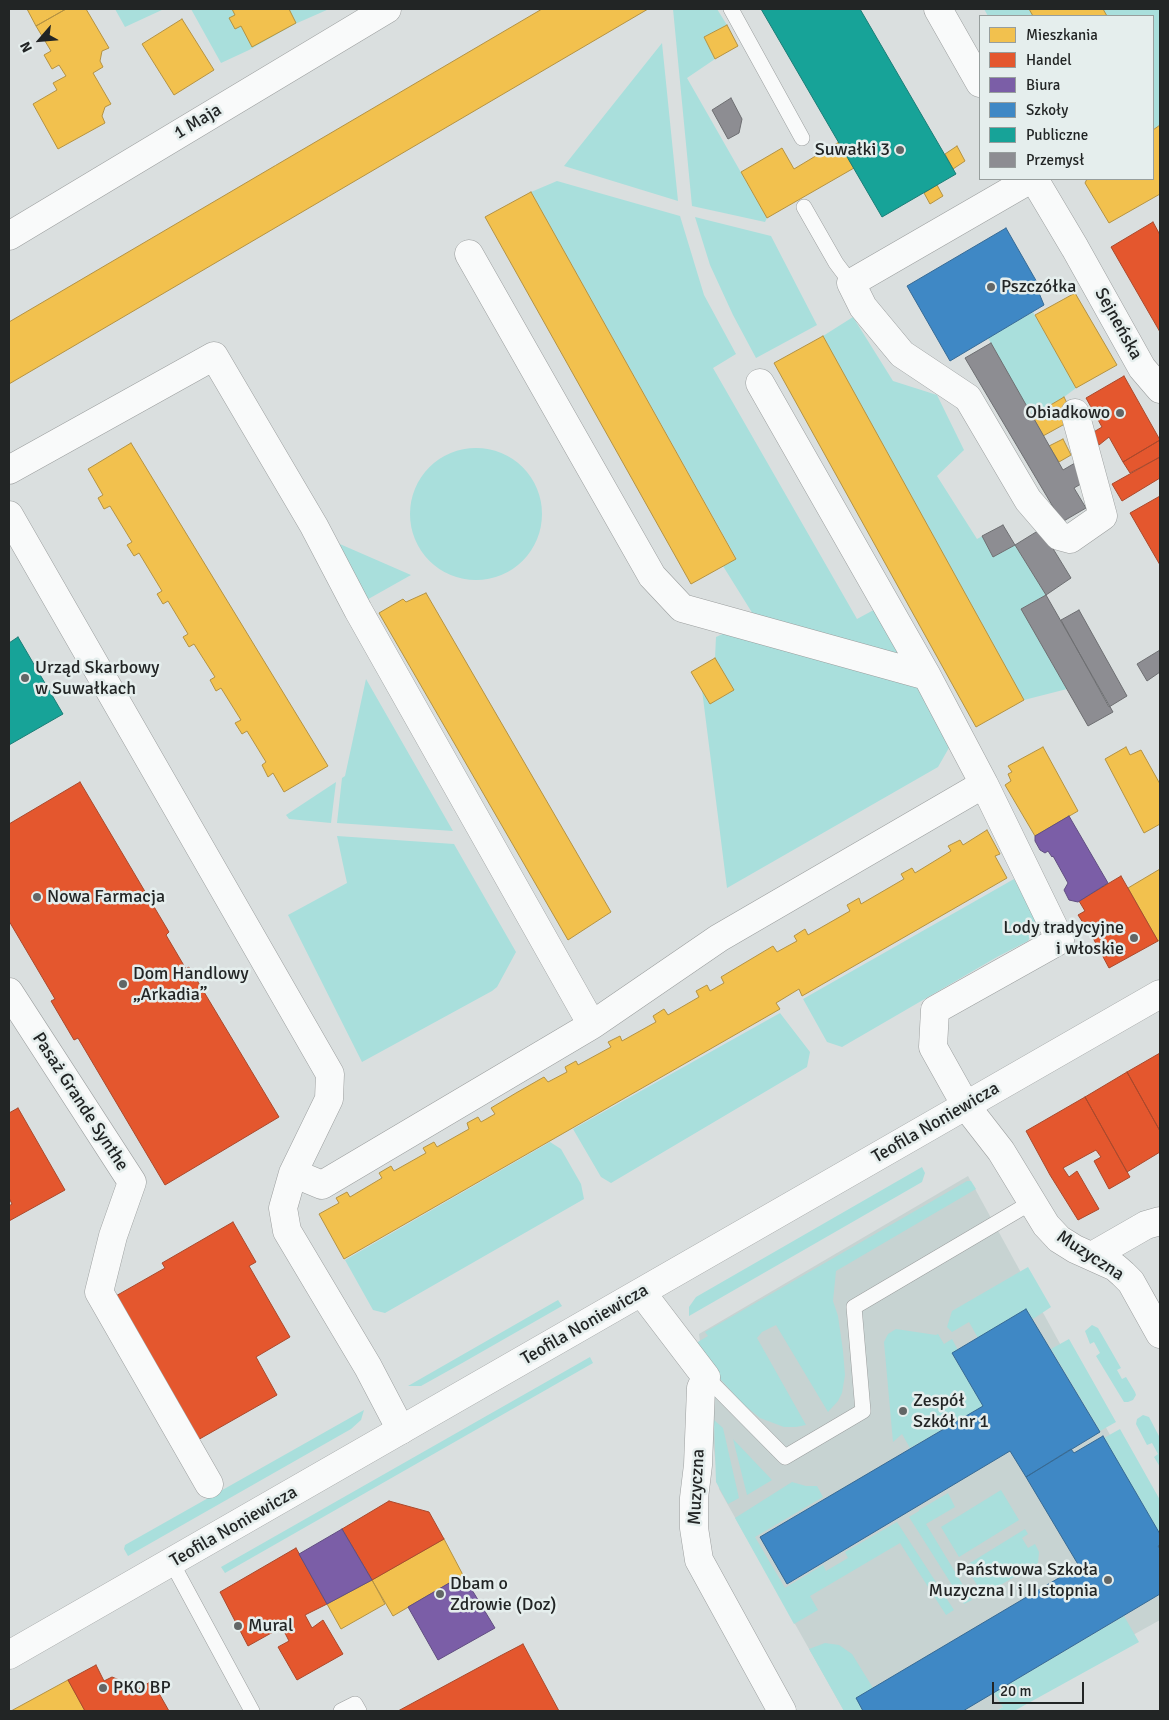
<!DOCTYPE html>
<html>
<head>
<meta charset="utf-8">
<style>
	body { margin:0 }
	#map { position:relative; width:1169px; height:1720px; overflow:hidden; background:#dadfdf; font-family:Signika,sans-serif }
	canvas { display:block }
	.frame { position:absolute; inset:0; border:10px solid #222525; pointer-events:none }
	.legend { position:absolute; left:979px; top:15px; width:175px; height:165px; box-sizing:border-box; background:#e5eeed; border:1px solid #979e9d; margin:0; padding:6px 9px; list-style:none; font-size:15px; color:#222525 }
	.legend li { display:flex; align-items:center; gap:10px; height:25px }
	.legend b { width:25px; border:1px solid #979e9d }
	.north { position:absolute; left:15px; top:15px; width:50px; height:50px; -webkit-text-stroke:4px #e5eeed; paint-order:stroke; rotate:243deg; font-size:14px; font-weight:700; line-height:20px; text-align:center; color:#222525 }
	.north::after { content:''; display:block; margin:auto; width:18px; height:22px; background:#222525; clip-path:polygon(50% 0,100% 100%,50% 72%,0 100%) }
	.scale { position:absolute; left:992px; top:1682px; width:92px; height:22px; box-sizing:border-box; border:2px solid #222525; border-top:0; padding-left:6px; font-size:15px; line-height:18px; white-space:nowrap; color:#222525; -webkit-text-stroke:4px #e5eeed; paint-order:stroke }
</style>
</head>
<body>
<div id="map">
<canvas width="1169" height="1720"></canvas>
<div class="frame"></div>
<ul class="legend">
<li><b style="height:14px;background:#f2c14e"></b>Mieszkania</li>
<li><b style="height:14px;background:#e4572e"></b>Handel</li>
<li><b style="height:14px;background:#7b5ea7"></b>Biura</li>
<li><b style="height:14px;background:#3f88c5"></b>Szkoły</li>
<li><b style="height:14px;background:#17a398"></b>Publiczne</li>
<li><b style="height:14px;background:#8d8d92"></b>Przemysł</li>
</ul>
<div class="north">N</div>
<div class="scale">20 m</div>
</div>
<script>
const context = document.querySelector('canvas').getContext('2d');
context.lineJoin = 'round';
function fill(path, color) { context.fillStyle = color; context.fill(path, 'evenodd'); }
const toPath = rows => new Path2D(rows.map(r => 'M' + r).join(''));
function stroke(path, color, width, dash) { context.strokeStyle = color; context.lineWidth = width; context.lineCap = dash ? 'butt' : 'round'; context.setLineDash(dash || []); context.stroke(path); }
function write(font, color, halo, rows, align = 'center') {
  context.font = font + ' Signika,sans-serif'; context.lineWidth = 5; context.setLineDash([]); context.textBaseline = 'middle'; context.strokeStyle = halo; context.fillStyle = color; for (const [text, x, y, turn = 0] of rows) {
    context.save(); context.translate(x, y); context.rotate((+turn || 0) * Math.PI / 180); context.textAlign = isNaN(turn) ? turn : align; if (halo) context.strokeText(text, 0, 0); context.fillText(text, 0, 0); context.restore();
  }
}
const built = toPath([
	[968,1176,1160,1526,1160,1620,996,1711,844,1711,719,1489,699,1334]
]);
const green = toPath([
	[115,9,164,9,125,27],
	[191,9,329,9,295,24,249,50,221,63],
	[673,9,717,9,727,25,704,37,715,59,687,78,767,218,765,222,692,206],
	[984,9,1160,9,1160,125,1153,130,1153,16,988,16],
	[662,43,678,201,564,166],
	[557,181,680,216,704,295,736,354,713,368,857,619,881,606,950,746,938,767,727,888,702,690,710,704,733,690,715,658,716,637,756,619,723,566,736,558,531,192],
	[695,217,771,236,817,325,756,358,733,315,710,265],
	[1033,312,1076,388,1064,397,1032,416,988,338],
	[853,317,893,381,937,395,964,450,937,476,977,539,1003,525,982,536,993,557,1015,545,1046,595,1021,609,1067,689,1024,700,823,336],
	'410 514a66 66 0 1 1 132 0a66 66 0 1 1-132 0Z',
	[326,538,411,575,363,602],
	[366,679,453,831,337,823,342,778,345,776],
	[336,782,331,823,289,819,286,815],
	[337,836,454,844,516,952,497,987,492,991,362,1062,288,915,347,883],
	[1014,879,1036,918,1035,929,1028,941,997,957,842,1047,827,1042,803,999],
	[780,1013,810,1052,807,1067,611,1183,601,1177,573,1129],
	[550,1142,561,1149,581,1184,584,1199,385,1313,373,1310,345,1260],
	[922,1167,925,1173,922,1182,689,1316,689,1307,696,1297],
	[967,1181,971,1181,976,1189,836,1271,833,1301,838,1316,843,1351,845,1375,842,1393,838,1401,828,1412,776,1325,762,1332,757,1338,806,1425,796,1427,784,1427,760,1418,743,1404,714,1372,696,1343,708,1336,705,1332],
	[1028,1267,1051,1307,1033,1319,1026,1309,978,1338,969,1322,952,1332,947,1327,952,1311],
	[558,1300,562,1306,464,1362,421,1386,408,1386],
	[1092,1325,1098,1328,1121,1368,1117,1370,1122,1379,1126,1377,1135,1392,1136,1395,1133,1400,1128,1402,1124,1402,1096,1356,1100,1353,1094,1342,1090,1344,1085,1331],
	[896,1329,936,1335,938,1334,944,1344,952,1339,958,1350,952,1354,983,1406,910,1448,902,1434,893,1442,884,1342,888,1334],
	[1069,1339,1116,1422,1100,1431,1051,1349],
	[590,1357,593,1363,225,1573,221,1567],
	[364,1410,361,1420,351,1429,128,1556,124,1549,125,1545],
	[1143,1415,1149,1417,1160,1438,1160,1467,1154,1457,1158,1454,1152,1443,1147,1445,1136,1424,1137,1419],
	[714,1420,723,1428,739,1498,728,1504,716,1482],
	[1120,1429,1160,1500,1160,1534,1104,1438],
	[733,1439,772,1480,747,1495],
	[792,1482,806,1486,817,1486,823,1497,755,1537,785,1588,823,1565,826,1571,848,1558,845,1552,897,1522,954,1610,946,1615,900,1543,810,1596,818,1610,794,1624,735,1518],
	[1001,1490,1019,1520,959,1557,941,1527],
	[948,1493,955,1507,926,1524,972,1600,964,1604,909,1517,919,1511,919,1510],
	[1025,1529,1028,1534,1022,1538,1028,1548,1035,1544,1039,1552,1038,1563,992,1590,979,1588,965,1566],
	[1124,1616,1139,1642,1014,1711,996,1711,1003,1707,994,1693],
	[825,1643,839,1645,852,1654,873,1688,856,1698,863,1711,844,1711,809,1649]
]);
const homes = toPath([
	[27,9,66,9,36,26,27,9],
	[66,9,86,9,109,48,102,51,100,61,103,67,93,73,111,104,105,107,102,116,105,123,58,149,33,104,57,90,53,83,66,76,59,65,52,69,44,55,51,51,36,26,66,9],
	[232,9,289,9,296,23,252,47,241,26,235,29,229,18,235,15,232,9],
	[542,9,648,9,9,384,9,322,542,9],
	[1029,9,1103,9,1107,16,1033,16,1029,9],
	[182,19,214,70,174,95,142,44,182,19],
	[727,25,738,46,715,59,704,37,727,25],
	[1160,125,1160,194,1109,223,1085,183,1087,179,1153,179,1153,130,1160,125],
	[839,142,854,168,767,218,741,172,782,148,794,169,839,142],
	[957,146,965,161,953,169,945,154,957,146],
	[937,185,943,196,930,204,924,193,937,185],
	[531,192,736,559,691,584,485,217,531,192],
	[1075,293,1117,365,1076,388,1035,315,1075,293],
	[823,336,1024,700,976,727,774,363,823,336],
	[1064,397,1071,411,1072,420,1043,436,1032,416,1064,397],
	[1063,439,1071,455,1059,462,1049,446,1063,439],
	[131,443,328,766,284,792,273,773,268,777,262,765,266,762,247,731,242,734,235,723,241,720,221,688,216,691,210,680,215,677,194,644,189,647,183,637,188,634,168,601,163,604,157,594,162,591,139,553,134,556,127,545,132,542,110,506,104,509,98,498,103,495,88,469,131,443],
	[426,593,611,912,568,940,379,613,403,599,406,602,426,593],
	[715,658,734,690,710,704,691,672,715,658],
	[1043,747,1078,811,1035,836,1005,785,1011,781,1008,774,1012,772,1008,766,1043,747],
	[1126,747,1130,755,1141,750,1160,784,1160,824,1144,833,1105,759,1126,747],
	[987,830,1000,854,995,856,1007,878,802,996,799,989,776,1003,780,1009,344,1259,319,1214,339,1203,336,1198,347,1192,350,1197,382,1178,379,1173,391,1166,394,1171,426,1153,423,1148,434,1142,437,1147,469,1129,467,1123,478,1117,481,1122,495,1114,491,1108,516,1093,544,1077,548,1082,567,1072,565,1067,576,1061,578,1065,611,1047,608,1042,620,1036,622,1041,656,1022,653,1016,664,1009,668,1015,699,997,696,991,707,985,710,991,724,983,721,977,773,946,777,952,797,941,794,936,805,929,808,935,850,911,847,905,859,898,861,904,904,879,901,874,912,868,915,873,951,851,948,846,960,840,963,845,987,830],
	[1160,869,1160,940,1158,941,1128,888,1160,869],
	[444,1539,463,1575,393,1616,372,1580,444,1539],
	[372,1580,385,1604,341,1629,327,1604,372,1580],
	[68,1680,85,1711,11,1711,68,1680]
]);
const shops = toPath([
	[1153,222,1160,235,1160,332,1111,247,1153,222],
	[1124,376,1160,440,1123,462,1109,437,1099,445,1092,433,1102,427,1086,398,1124,376],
	[1160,440,1160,457,1130,473,1123,462,1160,440],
	[1160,457,1160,478,1122,501,1112,484,1160,457],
	[1160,496,1160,565,1130,513,1160,496],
	[80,782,169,932,166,935,186,969,189,967,279,1117,165,1185,78,1038,74,1040,51,1001,55,999,9,921,9,824,80,782],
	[1121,876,1158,941,1109,968,1093,938,1078,915,1085,911,1079,901,1121,876],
	[1160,1053,1160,1131,1127,1072,1160,1053],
	[1127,1072,1160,1131,1160,1152,1127,1172,1085,1097,1127,1072],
	[1085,1097,1130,1177,1109,1189,1094,1161,1101,1157,1096,1150,1063,1168,1069,1177,1077,1171,1099,1209,1078,1220,1050,1175,1026,1131,1085,1097],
	[18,1108,65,1190,9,1221,9,1206,12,1204,9,1198,9,1113,18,1108],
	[233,1222,256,1262,249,1266,290,1337,256,1357,277,1395,196,1441,114,1297,165,1268,162,1263,233,1222],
	[389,1501,429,1512,444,1539,372,1580,342,1529,389,1501],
	[296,1548,327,1604,305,1615,312,1628,323,1620,343,1654,297,1680,278,1647,289,1641,282,1627,248,1646,220,1592,296,1548],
	[523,1644,559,1711,398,1711,500,1656,523,1644],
	[96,1665,104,1681,112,1677,132,1685,136,1690,152,1681,169,1711,85,1711,68,1680,96,1665]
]);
const offices = toPath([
	[1069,816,1108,883,1078,902,1069,900,1064,890,1068,883,1053,856,1052,857,1048,851,1045,853,1040,850,1035,841,1035,836,1069,816],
	[342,1529,372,1580,327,1604,299,1554,342,1529],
	[463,1575,495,1628,438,1660,408,1607,463,1575]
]);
const schools = toPath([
	[1006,228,1042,291,1039,293,1044,305,950,361,907,286,1006,228],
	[1026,1309,1100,1432,1026,1477,1010,1451,787,1584,760,1537,983,1406,952,1353,1026,1309],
	[1103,1436,1160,1534,1160,1545,1158,1546,1160,1549,1160,1594,963,1711,863,1711,856,1698,1079,1566,1026,1477,1071,1449,1074,1453,1103,1436]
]);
const public = toPath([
	[761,9,860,9,956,174,882,217,761,9],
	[18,637,63,714,9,745,9,643,18,637]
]);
const industry = toPath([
	[731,98,742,119,739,133,728,139,712,110,731,98],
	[991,343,1063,470,1075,463,1086,481,1074,488,1086,508,1062,522,965,358,991,343],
	[1003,525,1015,545,993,557,982,536,1003,525],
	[1041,529,1071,578,1046,595,1015,545,1041,529],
	[1046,595,1113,712,1088,726,1021,609,1046,595],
	[1079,610,1127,696,1109,707,1061,620,1079,610],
	[1160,650,1160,672,1147,681,1137,664,1160,650]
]);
const lane = toPath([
	[731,9,802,138],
	[804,207,836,263,851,283],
	[706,1377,785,1457,863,1411,854,1307,1032,1202],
	[172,1563,252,1711],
	[341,1711,355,1704,359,1711]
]);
const street = toPath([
	[1031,179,851,283,863,307,902,354,968,398,1028,500,1059,536,1070,539,1103,516,1075,413],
	[9,236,387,9],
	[469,254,652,576,682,608,927,676,984,784,1060,940,935,1010,933,1047,966,1106,1001,1151,1046,1225,1059,1239,1075,1249,1115,1267,1123,1274,1131,1282,1160,1334],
	[760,383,927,676],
	[9,470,214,356,314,526,358,610,592,1025,322,1185,293,1173],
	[9,515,330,1074,329,1099,293,1173,283,1208,287,1231,368,1367,401,1430],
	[9,992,132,1182,113,1236,99,1292,209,1484],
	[592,1025,719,938,984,784],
	[1092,1256,1146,1225,1160,1221],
	[642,1293,706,1377,701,1388,698,1465,694,1498,694,1528,699,1560,782,1711]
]);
const secondary = toPath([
	[938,9,980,83],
	[1034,179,1075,248,1142,368,1160,389],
	[9,1655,1160,994]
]);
const markers = [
	[900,150,5,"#626666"],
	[991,287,5,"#626666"],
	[1120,413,5,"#626666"],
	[25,678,5,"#626666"],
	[37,897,5,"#626666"],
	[1134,938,5,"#626666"],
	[123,984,5,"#626666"],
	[903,1411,5,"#626666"],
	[1108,1580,5,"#626666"],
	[440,1594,5,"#626666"],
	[238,1626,5,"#626666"],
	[103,1688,5,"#626666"]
];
const streetNames = [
	["1 Maja",198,122,-31],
	["Sejneńska",1118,324,61],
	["Pasaż Grande Synthe",80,1102,57],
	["Teofila Noniewicza",936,1123,-30],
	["Muzyczna",1090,1256,33],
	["Teofila Noniewicza",585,1325,-30],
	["Muzyczna",697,1487,-87],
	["Teofila Noniewicza",234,1527,-30]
];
const poiNames = [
	["Suwałki 3",890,150,"right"],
	["Pszczółka",1001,287],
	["Obiadkowo",1110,413,"right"],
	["Urząd Skarbowy",35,668],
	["w Suwałkach",35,689],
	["Nowa Farmacja",47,897],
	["Lody tradycyjne",1124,928,"right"],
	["i włoskie",1124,949,"right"],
	["Dom Handlowy",133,974],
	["„Arkadia”",133,995],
	["Zespół",913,1401],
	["Szkół nr 1",913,1422],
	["Państwowa Szkoła",1098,1570,"right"],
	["Muzyczna I i II stopnia",1098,1591,"right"],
	["Dbam o",450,1584],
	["Zdrowie (Doz)",450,1605],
	["Mural",248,1626],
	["PKO BP",113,1688]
];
fill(built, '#c7d3d2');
fill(green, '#a9dfdc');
fill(homes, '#f2c14e');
stroke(homes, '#b49242', 1);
fill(shops, '#e4572e');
stroke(shops, '#aa482b', 1);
fill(offices, '#7b5ea7');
stroke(offices, '#604d80', 1);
fill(schools, '#3f88c5');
stroke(schools, '#366a95', 1);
fill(public, '#17a398');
stroke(public, '#1a7d76', 1);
fill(industry, '#8d8d92');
stroke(industry, '#6d6e71', 1);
stroke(lane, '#9b9e9e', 16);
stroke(street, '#9b9e9e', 29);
stroke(secondary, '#9b9e9e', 29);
stroke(lane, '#f9fafa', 15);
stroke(street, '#f9fafa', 28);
stroke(secondary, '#f9fafa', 28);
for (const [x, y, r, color] of markers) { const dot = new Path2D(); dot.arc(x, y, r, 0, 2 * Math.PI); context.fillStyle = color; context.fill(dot); stroke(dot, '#e5eeed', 2); }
write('18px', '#222525', '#e5eeed', streetNames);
write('18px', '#222525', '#e5eeed', poiNames, 'left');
</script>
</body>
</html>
